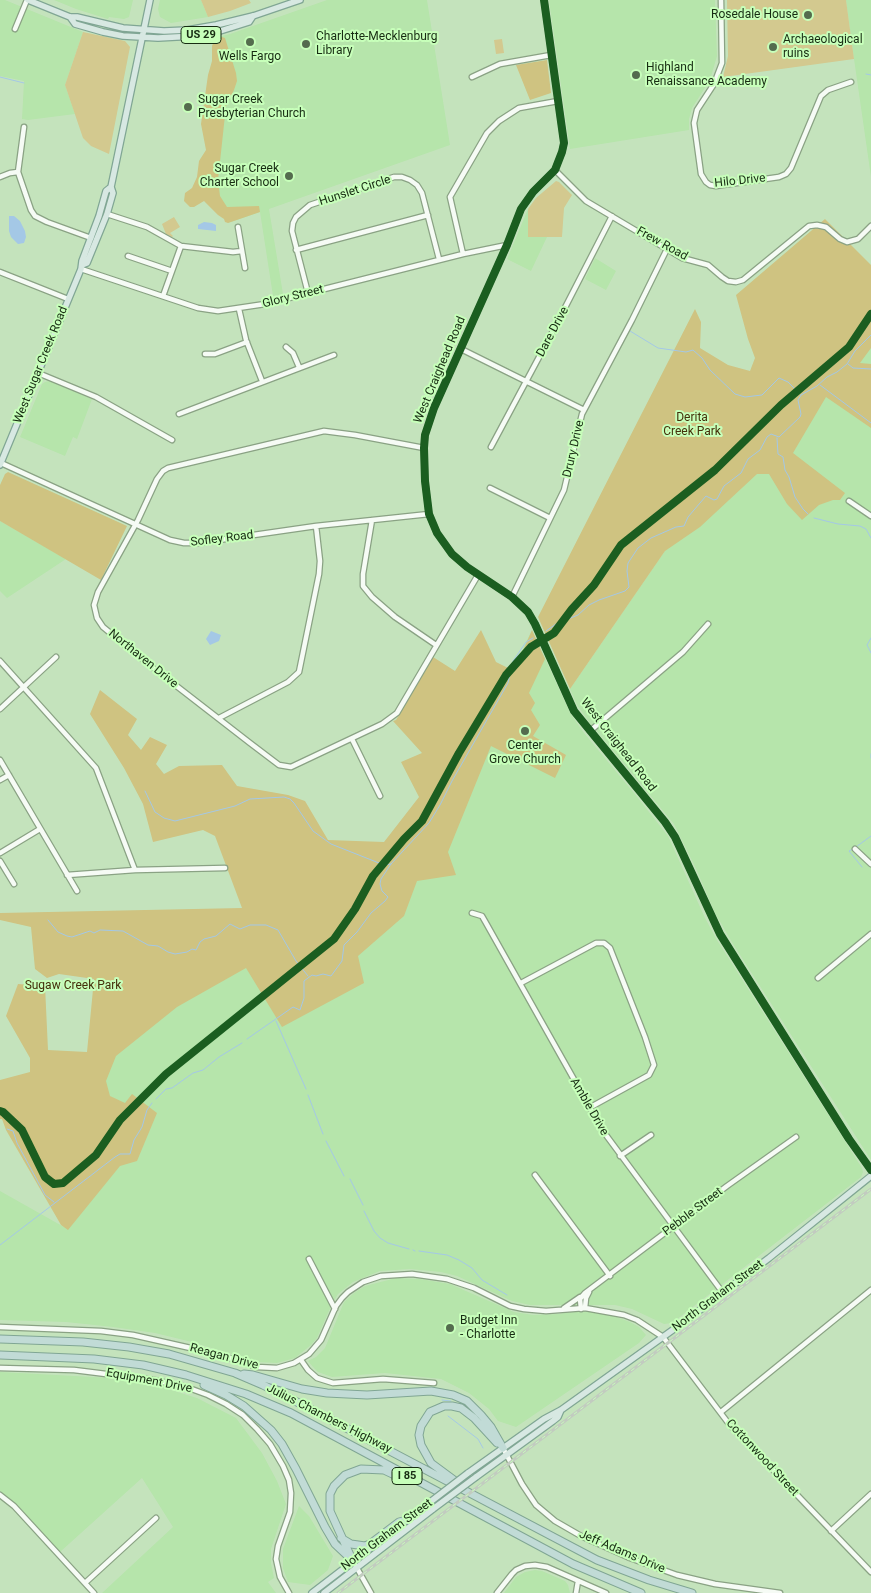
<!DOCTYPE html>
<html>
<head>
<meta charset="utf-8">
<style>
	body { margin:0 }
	canvas { display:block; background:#c4e3bc }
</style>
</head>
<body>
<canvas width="871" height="1593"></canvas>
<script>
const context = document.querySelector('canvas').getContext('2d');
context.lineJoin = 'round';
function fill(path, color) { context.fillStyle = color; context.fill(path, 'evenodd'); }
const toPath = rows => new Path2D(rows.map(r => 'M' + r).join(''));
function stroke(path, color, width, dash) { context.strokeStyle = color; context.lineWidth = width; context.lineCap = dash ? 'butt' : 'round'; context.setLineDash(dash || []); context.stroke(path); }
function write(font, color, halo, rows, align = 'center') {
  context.font = font + ' Roboto,sans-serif'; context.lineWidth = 4; context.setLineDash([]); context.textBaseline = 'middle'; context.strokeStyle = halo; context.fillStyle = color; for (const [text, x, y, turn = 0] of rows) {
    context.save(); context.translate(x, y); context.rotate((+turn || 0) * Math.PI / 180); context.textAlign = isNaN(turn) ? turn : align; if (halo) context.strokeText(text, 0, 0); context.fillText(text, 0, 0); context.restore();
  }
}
const built = toPath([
	[0,0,5,0,83,32,65,85,75,114,28,120,22,119,24,81,0,76],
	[54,0,133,0,129,17,124,19,109,17,108,19,76,9],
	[160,0,201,0,208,17,171,23,160,17,158,9],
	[327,0,427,0,450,145,269,209,283,294,273,296,260,212,228,223,213,202,217,117,231,89,214,38,230,34],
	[549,0,715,0,717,56,710,80,692,108,689,119,689,130,570,149],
	[846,0,871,0,871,177,854,59],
	[528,209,528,237,547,237,531,271,507,259],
	[595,258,616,271,606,290,585,279],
	[871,329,871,1160,733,944,715,913,697,871,674,824,589,722,577,705,570,689,735,449],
	[49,381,92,399,77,439,73,437,65,456,20,437,42,384,45,382],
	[0,521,66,559,7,598,0,591],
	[532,630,570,713,584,733,634,793,668,836,705,918,717,940,862,1168,863,1172,861,1177,672,1323,664,1324,632,1309,615,1305,530,1305,512,1301,457,1276,441,1272,410,1269,380,1271,353,1282,338,1294,332,1304,317,1338,311,1345,295,1358,277,1363,257,1362,192,1342,155,1333,113,1327,66,1322,0,1320,0,1191,64,1227,98,1069,252,936,280,1016,503,690],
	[396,1278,420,1279,450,1284,514,1312,533,1315,559,1314,577,1311,606,1313,630,1322,639,1327,646,1335,639,1343,516,1427,498,1421,489,1409,469,1393,441,1379,385,1373,332,1377,318,1372,313,1367,308,1361,316,1357,325,1348,344,1302,354,1293,365,1286],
	[0,1372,112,1378,155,1385,197,1398,236,1418,262,1453,277,1481,286,1504,271,1549,271,1563,274,1578,268,1582,276,1593,102,1593,173,1527,142,1478,60,1552,22,1510,8,1497,0,1492],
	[299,1506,309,1516,333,1556,328,1570,310,1585,288,1582,283,1568,283,1549],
	[535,1570,542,1571,565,1581,568,1585,570,1593,504,1593,516,1577,525,1572]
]);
const green = toPath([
	[201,0,249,0,251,3,230,11,208,17],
	[727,0,846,0,854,59,723,77,728,56],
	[83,32,125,41,130,47,109,154,91,146,83,138,65,85],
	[502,39,504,53,496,54,494,40],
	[556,181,559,182,572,195,564,208,562,237,528,237,528,209,536,198],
	[174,217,180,227,170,233,173,236,172,237,166,234,162,224]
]);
const forest = toPath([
	[222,37,225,38,236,73,237,81,234,90,226,106,218,180,220,196,227,207,259,206,260,212,228,223,225,222,224,219,218,215,204,201,194,207,190,207,184,201,185,193,192,188,197,177,199,161,206,150,201,124,208,75,212,61,212,46,214,41],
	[547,60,551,93,530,100,516,65],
	[825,219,871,265,871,348,860,363,871,364,871,428,826,397,793,453,845,493,840,500,833,500,819,505,802,520,787,504,769,474,757,474,700,527,665,551,570,689,538,617,695,309,701,322,700,348,728,365,750,371,755,358,748,339,736,295],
	[8,472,127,526,101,580,0,521,0,485,5,474],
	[481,630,496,662,514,671,532,630,545,659,529,693,535,703,531,710,540,725,533,736,566,755,555,778,491,746,448,852,456,875,417,881,404,916,358,956,364,983,282,1027,246,968,177,1007,116,1056,106,1081,110,1096,125,1103,132,1094,157,1113,137,1161,120,1166,68,1230,61,1225,6,1130,2,1119,0,1119,0,1080,30,1072,30,1058,6,1016,18,984,45,986,48,1050,87,1052,94,979,59,974,47,978,35,969,31,927,0,920,0,913,242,908,215,836,203,830,153,842,143,804,124,768,90,714,100,690,137,719,128,735,141,750,150,737,167,745,156,764,164,774,179,766,222,765,237,786,288,795,305,801,328,840,384,842,419,797,401,762,422,753,393,721,396,720,433,657,455,671]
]);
const water = toPath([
	[9,216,14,216,20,221,25,231,26,237,24,243,18,244,11,237,9,231],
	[204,222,212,223,216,225,216,231,198,229,198,225],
	[211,631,221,635,219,641,210,645,206,639]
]);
const stream = toPath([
	[866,74,871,75],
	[0,77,24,83],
	[630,331,658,348,686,352,693,350,702,358,710,370,735,394,745,397,762,395,779,378,788,382,800,394],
	[848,364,853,368,871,369],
	[820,385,871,423],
	[777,438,778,454,783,457,785,470,789,477,795,497,803,509,808,514],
	[814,518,838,524,860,526,866,529,871,538],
	[546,631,556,624,578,615,589,605,599,600,625,591,629,587,627,571,628,563,638,548,651,538,676,527,684,526,688,517,706,496,714,500,717,499,724,486,741,473,748,459,760,450,767,437,771,434,779,437,800,417,801,414,798,400,801,395,817,386,827,377,837,372,847,364,855,351,871,335],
	[871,638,867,645,871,653],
	[871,754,871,758],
	[145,791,155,812,164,818,175,821,235,806,250,799,284,797,290,799,294,803,313,831,331,844,384,865,391,864],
	[856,847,871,836],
	[853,849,849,851,862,867],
	[48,920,58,932,67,936,72,937,90,931,94,933,100,930,123,931,148,945,158,946,168,952,175,954,187,952,192,949,196,950,200,942,204,939,216,936,230,924,240,929,250,925,266,925,278,930,296,961,308,976],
	[276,1021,306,1089],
	[247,1039,293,1007,300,1010,304,998,304,981,312,975,316,976,323,974,331,976,342,961,344,945,357,932,371,913,385,901,388,897,382,891,380,884,381,879,391,864,429,823,440,805,452,781,508,683,513,661,526,642,533,638],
	[308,1095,323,1134],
	[156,1099,166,1089,172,1088,193,1073,203,1070,219,1057,242,1043],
	[7,1129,13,1131,17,1143,45,1195,54,1202],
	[326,1141,344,1176],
	[350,1179,363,1205],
	[364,1211,374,1231,380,1238,388,1243,409,1249],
	[0,1245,115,1157,120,1154,130,1154,134,1140,142,1127,147,1110,152,1103],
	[413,1250,415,1251],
	[419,1251,447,1255,459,1260,472,1268,482,1280,507,1295],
	[442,1400,451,1401],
	[448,1416,478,1439,483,1448]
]);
const minor = toPath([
	[544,0,564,143,562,152,555,170,533,192,521,209,507,245,434,408,425,435,424,448,425,481,429,514,437,533,452,554,467,567,512,597,528,612,535,624,574,711,665,822,675,837,720,934,849,1139,871,1170],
	[721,0,722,63,714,84,697,110,694,123,701,174,706,182,710,185,716,186,779,177,786,174,791,168,821,96,828,90,851,82],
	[15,29,27,0],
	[472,77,500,64,551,55],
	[24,127,18,172,31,210,35,216,47,222,91,238],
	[555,170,586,201,682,258,708,265,722,277,728,281,736,282,743,280,809,226,817,225,826,227,840,239,847,242,858,239,871,226],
	[0,177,10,173,18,172],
	[107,214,147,227,181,246,233,252,242,251],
	[238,227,245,268],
	[296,250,428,215],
	[463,254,450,197,487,133,499,121,519,108,558,101],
	[128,256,172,271],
	[81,269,198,308,218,311,265,304,463,254,507,245],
	[0,272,68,299],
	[308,293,292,231,293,223,296,217,310,205,394,177,402,177,410,180,417,185,422,193,439,259],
	[163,296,181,246],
	[239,309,246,340,262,381],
	[286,347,293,353,299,367],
	[461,349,584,410],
	[205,354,215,354,247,342],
	[38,373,96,397,172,440],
	[179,414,334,355],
	[491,447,553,331,612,216],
	[424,448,355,435,324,431,168,468,163,471,157,479,138,520,98,592,94,605,97,618,103,627,152,667,250,743,279,765,291,767,382,724,397,713,478,575],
	[1,463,170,540,184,543,198,543,316,526,429,514],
	[490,488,550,518],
	[849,501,871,516],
	[372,520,363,574,363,586,372,597,395,617,436,645],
	[512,597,564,490,582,414,632,320,667,249],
	[0,661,96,768,135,870],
	[0,709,56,657],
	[219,718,288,682,299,672,319,574,320,561,316,526],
	[590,731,683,652,708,624],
	[352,739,380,796],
	[0,760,77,891],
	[0,780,9,775],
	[855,849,871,864],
	[0,853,40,829],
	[0,861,14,884],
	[67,875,135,870,225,868],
	[472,913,482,916,486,923,603,1131,723,1293],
	[818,978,871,934],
	[521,983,596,943,604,943,610,948,645,1037,654,1065,649,1075,589,1108],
	[620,1156,651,1135],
	[535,1175,610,1276],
	[309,1259,335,1309],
	[564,1308,580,1297],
	[585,1308,586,1298,589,1292],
	[581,1309,580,1299,585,1293,727,1186,796,1137],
	[0,1327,101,1331,133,1335,217,1354,257,1367,277,1368,294,1363,309,1354,321,1340,336,1306,342,1298,348,1292,363,1282,381,1276,412,1274,447,1279,474,1288,510,1306,524,1309,546,1311,585,1308,624,1315,637,1320,663,1337,729,1424,871,1572],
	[301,1360,308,1370,317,1378,333,1383,383,1379,434,1383],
	[0,1368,74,1370,154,1380,186,1387,208,1395,226,1404,243,1415,257,1429,270,1444,283,1466,289,1480,291,1493,290,1512,278,1546,276,1559,280,1577,289,1593],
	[721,1412,871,1290],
	[503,1448,522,1484,536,1505,555,1521,581,1536,630,1558,677,1575,715,1584,780,1593],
	[0,1495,14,1506,94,1593],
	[831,1531,871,1494],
	[353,1561,371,1593],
	[85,1583,156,1518],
	[497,1593,512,1574,516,1570,525,1566,535,1565,547,1567,606,1593],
	[576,1593,578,1581]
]);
const major = toPath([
	[28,0,70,17,77,17,123,28,164,31,187,30,216,25,253,16,300,0],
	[70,17,75,24,103,32,123,36,158,38,195,36,217,32,249,22,253,16],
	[82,265,87,263,107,214,113,193,111,187],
	[0,465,81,269,82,261,99,216,106,191,111,187,150,0],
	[468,1473,544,1419,561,1410,688,1319,769,1258,871,1176],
	[476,1477,553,1421,558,1417,561,1410],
	[405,1521,425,1506],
	[312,1593,376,1544],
	[324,1593,433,1509]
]);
const highway = toPath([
	[0,1339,83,1342,129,1347,169,1354,235,1373,263,1385,295,1401,597,1560,649,1580,692,1593],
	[0,1355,94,1359,143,1365,186,1375,246,1394,291,1413,573,1564,641,1593],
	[244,1374,253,1375,302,1389,327,1393,367,1395,431,1391,453,1395,467,1401,481,1415,491,1427,503,1448],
	[204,1385,226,1395,244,1406,271,1430,282,1444,296,1469,325,1527,335,1544,353,1561],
	[454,1480,431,1463,421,1445,419,1435,421,1426,430,1412,444,1406,452,1406,461,1408,474,1418,497,1443],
	[341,1538,351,1544,365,1546,370,1544,399,1522,407,1520],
	[350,1555,330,1511,330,1494,334,1486,345,1475,361,1469,384,1470,401,1478]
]);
const rail = toPath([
	[338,1593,871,1189]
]);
const majorBridge = toPath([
	[425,1506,468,1473],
	[433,1509,476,1477]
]);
const cycleway = toPath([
	[544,0,564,143,562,152,555,170,533,192,521,209,507,245,434,408,425,435,424,448,425,481,429,514,437,533,452,554,467,567,512,597,528,612,535,624,574,711,665,822,675,837,720,934,849,1139,871,1170],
	[0,1111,3,1112,22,1130,45,1177,54,1184,63,1183,96,1155,120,1120,166,1074,334,939,355,909,373,876,404,839,422,821,459,753,506,675,531,647,554,633,572,609,594,585,621,545,715,470,781,405,849,347,871,314]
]);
const markers = [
	[808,15,5,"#546c4e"],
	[250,42,5,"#546c4e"],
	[306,44,5,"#546c4e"],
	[773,47,5,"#546c4e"],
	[636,75,5,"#546c4e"],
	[188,107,5,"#546c4e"],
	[289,176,5,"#546c4e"],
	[525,731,5,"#546c4e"],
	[450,1328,5,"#546c4e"]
];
const shields = [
	[201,35,40],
	[407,1476,30]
];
const shieldNames = [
	["US 29",201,35],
	["I 85",407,1476]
];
const poiNames = [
	["Rosedale House",798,15,"right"],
	["Charlotte-Mecklenburg",316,37],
	["Library",316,51],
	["Archaeological",783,40],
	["ruins",783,54],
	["Wells Fargo",250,57,"center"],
	["Highland",646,68],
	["Renaissance Academy",646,82],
	["Sugar Creek",198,100],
	["Presbyterian Church",198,114],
	["Sugar Creek",279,169,"right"],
	["Charter School",279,183,"right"],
	["Center",525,746,"center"],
	["Grove Church",525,760,"center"],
	["Budget Inn",460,1321],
	["- Charlotte",460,1335]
];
const streetNames = [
	["Hilo Drive",740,181,-6],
	["Hunslet Circle",355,191,-18],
	["Frew Road",662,244,29],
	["Glory Street",293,297,-14],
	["Dare Drive",553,332,-62],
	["West Sugar Creek Road",41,365,-68],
	["West Craighead Road",440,370,-67],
	["Drury Drive",574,449,-77],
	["Sofley Road",222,539,-7],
	["Northaven Drive",143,659,39],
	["West Craighead Road",618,745,52],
	["Amble Drive",589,1107,60],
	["Pebble Street",693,1212,-37],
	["North Graham Street",718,1296,-37],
	["Reagan Drive",224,1357,15],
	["Equipment Drive",149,1381,11],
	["Julius Chambers Highway",329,1419,27],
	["Cottonwood Street",762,1458,47],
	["North Graham Street",387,1535,-37],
	["Jeff Adams Drive",622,1552,23]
];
const parkNames = [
	["Derita",692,418],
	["Creek Park",692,432],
	["Sugaw Creek Park",73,986]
];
fill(built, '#b6e5ab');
fill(green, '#d3c98f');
fill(forest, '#cfc381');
fill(water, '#a4c8e6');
stroke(stream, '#a4c8e6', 1);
stroke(minor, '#8aa284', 7);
stroke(major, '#80a694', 8);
stroke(highway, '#80a694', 9);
stroke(minor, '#f6fbf5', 4.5);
stroke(major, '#d7e8e2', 5.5);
stroke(highway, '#c1dbd6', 7);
stroke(rail, '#c2cbc0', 3);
stroke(rail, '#c7ffba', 1, [4]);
stroke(majorBridge, '#80a694', 8, []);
stroke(majorBridge, '#d7e8e2', 5.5);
stroke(cycleway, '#1b5e20', 8);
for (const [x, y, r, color] of markers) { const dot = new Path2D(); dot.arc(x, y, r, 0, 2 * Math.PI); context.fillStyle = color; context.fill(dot); stroke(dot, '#c7ffba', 2); }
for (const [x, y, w] of shields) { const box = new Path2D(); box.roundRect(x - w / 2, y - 8.5, w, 17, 4); context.fillStyle = '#c7ffba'; context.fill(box); stroke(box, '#172c12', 1); }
write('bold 11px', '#172c12', null, shieldNames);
write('12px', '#172c12', '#c7ffba', poiNames, 'left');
write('12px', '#172c12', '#c7ffba', streetNames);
write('12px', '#44300a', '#c7ffba', parkNames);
</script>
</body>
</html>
